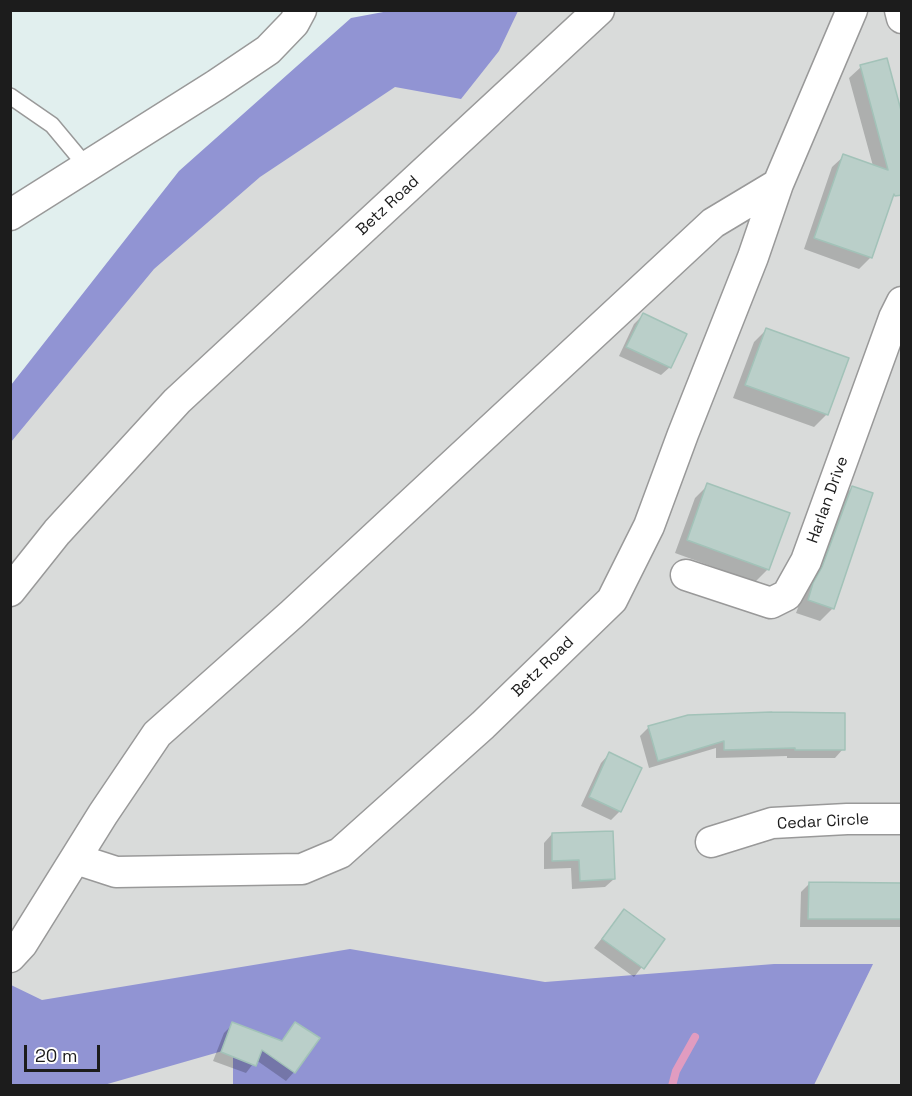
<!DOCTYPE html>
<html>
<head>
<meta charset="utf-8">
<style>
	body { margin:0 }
	#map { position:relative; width:912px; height:1096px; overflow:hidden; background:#e1efee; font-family:"Space Grotesk",sans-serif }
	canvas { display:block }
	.frame { position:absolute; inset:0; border:12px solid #1c1c1c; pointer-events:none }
	.scale { position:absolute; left:24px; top:1045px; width:76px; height:27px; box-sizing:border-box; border:3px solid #1c1c1c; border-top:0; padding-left:8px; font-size:18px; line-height:21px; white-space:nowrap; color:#1c1c1c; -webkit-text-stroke:4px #fff; paint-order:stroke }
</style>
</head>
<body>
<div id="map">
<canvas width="912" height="1096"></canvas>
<div class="frame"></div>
<div class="scale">20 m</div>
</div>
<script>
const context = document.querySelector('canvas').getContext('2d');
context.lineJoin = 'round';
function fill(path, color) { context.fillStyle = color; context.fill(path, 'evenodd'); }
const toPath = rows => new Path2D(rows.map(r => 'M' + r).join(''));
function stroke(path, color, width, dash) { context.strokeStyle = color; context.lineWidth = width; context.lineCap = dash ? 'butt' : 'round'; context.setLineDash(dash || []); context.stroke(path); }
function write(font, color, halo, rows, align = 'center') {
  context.font = font + ' "Space Grotesk",sans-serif'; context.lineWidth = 5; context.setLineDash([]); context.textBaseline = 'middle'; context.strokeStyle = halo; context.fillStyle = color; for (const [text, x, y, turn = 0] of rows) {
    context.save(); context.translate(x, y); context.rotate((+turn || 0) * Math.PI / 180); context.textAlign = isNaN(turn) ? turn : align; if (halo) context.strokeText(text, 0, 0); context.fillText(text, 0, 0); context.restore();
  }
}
const residential = toPath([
	[398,11,901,11,901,1085,11,1085,11,393]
]);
const forest = toPath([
	[394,10,518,11,499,51,461,99,395,87,260,177,154,269,11,442,11,385,179,171,351,18],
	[350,949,545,982,774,964,873,964,814,1085,233,1085,233,1048,104,1085,11,1086,11,985,42,1000]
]);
const shadow = toPath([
	[861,67,902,120,871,257,859,269,804,249,832,167,844,156,873,166,849,78],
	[643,315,670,367,661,375,619,356,634,324],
	[767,329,827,414,814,427,733,398,754,342],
	[708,485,768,569,755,582,675,553,695,498],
	[852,488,833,608,820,621,796,613,839,500],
	[688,716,843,749,835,758,787,758,787,756,716,758,716,748,649,768,640,736,648,728],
	[609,754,620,811,611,820,581,806,601,763],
	[552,834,614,879,605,887,572,889,571,868,544,869,544,843],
	[809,884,902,884,902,927,800,927,801,892],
	[624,911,663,940,634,977,594,948],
	[233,1024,280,1042,296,1024,294,1072,286,1081,256,1060,246,1073,213,1061,224,1033]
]);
const stream = toPath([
	[672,1086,676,1071,695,1037]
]);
const building = toPath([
	[887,58,902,114,902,195,895,196,894,194,872,258,814,238,843,154,888,170,860,65,887,58],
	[643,313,687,334,671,368,626,347,643,313],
	[766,328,849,358,828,415,745,385,766,328],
	[707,483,790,513,769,570,687,540,707,483],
	[852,486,873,493,834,609,808,600,813,583,822,567,852,486],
	[772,712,845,713,845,750,795,750,795,748,724,750,724,741,658,761,648,726,688,715,772,712],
	[609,752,642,768,621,812,589,797,609,752],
	[613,831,615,879,580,881,579,860,552,861,552,833,613,831],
	[809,882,902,883,902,919,808,919,809,882],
	[624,909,665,939,644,969,602,939,624,909],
	[232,1022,282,1041,295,1022,320,1038,295,1073,262,1050,256,1066,221,1052,232,1022]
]);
const service = toPath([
	[10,96,52,125,87,167]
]);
const minor = toPath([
	[900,10,902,18],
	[10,215,216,85,268,50,294,23,301,10],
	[686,575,771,603,787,595,806,561,894,318,902,302],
	[10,591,57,532,177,401,599,10],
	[711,842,772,823,847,819,902,819],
	[76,859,116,872,302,869,340,853,483,725,612,600,649,526,683,434,753,257,778,184],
	[10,957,22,944,103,814,157,734,292,614,713,223,778,184,852,10]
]);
const streetNames = [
	["Betz Road",388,206,-43],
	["Harlan Drive",828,500,-70],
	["Betz Road",543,667,-44],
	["Cedar Circle",823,822,-3]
];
fill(residential, '#d9dbda');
fill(forest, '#9194d3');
fill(shadow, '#0003');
stroke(stream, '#e19cc0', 8);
fill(building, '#bacfc9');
stroke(building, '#a2c2b8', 1.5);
stroke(service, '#999', 18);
stroke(minor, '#999', 33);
stroke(service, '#fff', 15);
stroke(minor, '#fff', 30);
write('16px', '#1c1c1c', '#fff', streetNames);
</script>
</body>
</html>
